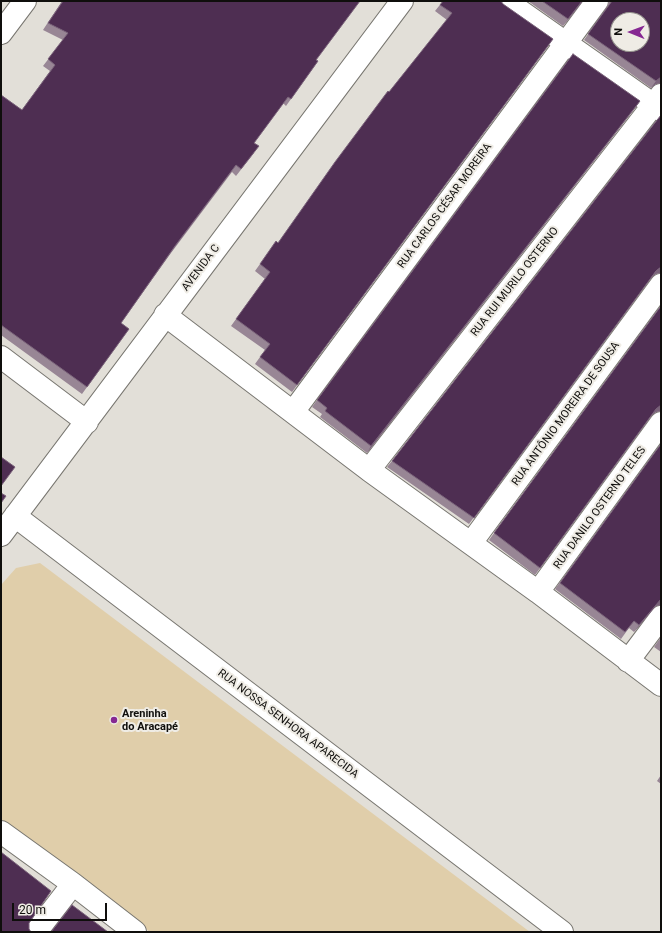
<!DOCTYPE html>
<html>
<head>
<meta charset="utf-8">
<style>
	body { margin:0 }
	#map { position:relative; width:662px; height:933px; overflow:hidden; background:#e2dfd8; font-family:Roboto,sans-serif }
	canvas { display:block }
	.frame { position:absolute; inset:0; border:2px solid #0f0e0c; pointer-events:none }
	.north { position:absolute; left:610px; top:12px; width:40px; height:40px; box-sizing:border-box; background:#efece5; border:1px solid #95938e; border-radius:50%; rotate:271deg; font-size:11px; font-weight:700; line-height:16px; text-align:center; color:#0f0e0c }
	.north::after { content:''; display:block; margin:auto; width:14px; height:18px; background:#862892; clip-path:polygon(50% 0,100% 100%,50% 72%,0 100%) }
	.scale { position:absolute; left:12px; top:903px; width:95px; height:18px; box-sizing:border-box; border:2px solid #0f0e0c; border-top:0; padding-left:5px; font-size:12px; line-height:14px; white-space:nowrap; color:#0f0e0c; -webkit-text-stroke:3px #efece5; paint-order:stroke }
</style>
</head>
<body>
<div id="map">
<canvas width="662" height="933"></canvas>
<div class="frame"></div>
<div class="north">N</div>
<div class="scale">20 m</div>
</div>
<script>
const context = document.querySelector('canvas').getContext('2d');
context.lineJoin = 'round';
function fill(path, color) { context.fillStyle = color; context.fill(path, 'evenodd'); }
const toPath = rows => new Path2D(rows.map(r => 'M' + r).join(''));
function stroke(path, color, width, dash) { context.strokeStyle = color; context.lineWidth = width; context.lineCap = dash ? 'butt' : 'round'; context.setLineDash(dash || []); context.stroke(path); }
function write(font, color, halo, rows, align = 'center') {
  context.font = font + ' Roboto,sans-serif'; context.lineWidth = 4; context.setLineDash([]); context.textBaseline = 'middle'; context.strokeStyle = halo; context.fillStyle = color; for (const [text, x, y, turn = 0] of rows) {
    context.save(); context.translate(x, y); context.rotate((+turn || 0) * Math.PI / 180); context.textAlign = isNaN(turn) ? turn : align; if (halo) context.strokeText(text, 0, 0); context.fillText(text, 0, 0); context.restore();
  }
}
const green = toPath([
	[40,563,530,932,150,932,1,819,1,585,16,568]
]);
const street = toPath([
	[506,1,661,110],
	[1,33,25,1],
	[165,315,369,470,538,592,661,685],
	[1,357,87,422],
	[293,412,597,1],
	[369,470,661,95],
	[15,516,562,932],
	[1,535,402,1],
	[471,543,661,285],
	[538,592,661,423],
	[628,661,661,617],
	[1,832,73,884,135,932],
	[36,932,73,884]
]);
const wall = toPath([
	[62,1,316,60,318,61,286,106,283,103,254,143,254,153,236,176,232,172,171,253,121,323,129,329,82,394,1,335,1,95,22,110,50,71,43,66,63,40,43,30],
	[443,1,503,4,548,46,292,392,255,364,265,350,231,326,265,279,255,271,260,264,278,243,389,92,447,20,435,11],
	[528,1,583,1,563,26],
	[609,1,661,1,661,83,656,84,651,88,584,40,607,7],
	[640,101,367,453,320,417,322,414,312,407,317,400],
	[656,274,651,278,469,524,387,467,392,461],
	[661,306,661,411,656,412,651,416,535,575,489,540],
	[661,444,661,605,656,606,634,632,629,628,621,639,555,589],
	[661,637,661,652,654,647],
	[661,775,661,784,657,781]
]);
const shadedWall = toPath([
	[582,1,583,1,563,26,568,19],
	[661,77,661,83,656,84,651,88,656,81],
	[640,101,636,107,367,453,371,446],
	[661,267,661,273,656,274,651,278,469,524,656,271],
	[660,405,661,405,661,411,656,412,651,416,535,575,656,409],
	[660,599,661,599,661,605,656,606,634,632,639,625]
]);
const building = toPath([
	[63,1,360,1,316,60,318,61,291,99,288,97,254,143,259,146,241,169,236,165,175,246,121,323,129,329,87,387,1,325,1,95,22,110,55,65,48,59,68,33,48,23,63,1],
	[443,1,501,1,503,4,553,39,297,385,260,357,270,344,236,319,270,272,260,264,276,241,278,243,335,162,388,91,389,92,452,13,440,5,443,1],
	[542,1,582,1,568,19,542,1],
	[612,1,661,1,661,77,656,81,588,34,612,1],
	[618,20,642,20,642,44,618,44,618,20],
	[573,54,640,101,371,446,325,411,327,408,317,400,573,54],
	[661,115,661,267,656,271,474,518,392,461,661,115],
	[661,306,661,405,656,409,540,568,494,533,661,306],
	[661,444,661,599,639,625,634,621,625,632,560,583,661,444],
	[1,457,15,467,1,486,1,457],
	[1,493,6,496,1,503,1,493],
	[1,852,51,891,29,923,29,929,31,932,1,932,1,852],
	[72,905,108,932,51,932,72,905]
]);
const markers = [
	[114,720,4,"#862892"]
];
const streetNames = [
	["RUA CARLOS CÉSAR MOREIRA",445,206,-54],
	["AVENIDA C",201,268,-53],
	["RUA RUI MURILO OSTERNO",515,282,-52],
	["RUA ANTÔNIO MOREIRA DE SOUSA",566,414,-54],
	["RUA DANILO OSTERNO TELES",600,508,-54],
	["RUA NOSSA SENHORA APARECIDA",288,724,37]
];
const poiNames = [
	["Areninha",122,714],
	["do Aracapé",122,727]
];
fill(green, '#e0ceaa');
stroke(street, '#787670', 24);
stroke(street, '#fff', 22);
fill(wall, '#988695');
fill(shadedWall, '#7a637a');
fill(building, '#4e2e52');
stroke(building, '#7a637a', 1);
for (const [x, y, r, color] of markers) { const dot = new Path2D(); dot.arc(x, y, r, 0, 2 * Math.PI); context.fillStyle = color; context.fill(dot); stroke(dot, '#efece5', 1.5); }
write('11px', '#0f0e0c', '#efece5', streetNames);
write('bold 11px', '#0f0e0c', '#efece5', poiNames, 'left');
</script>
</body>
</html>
